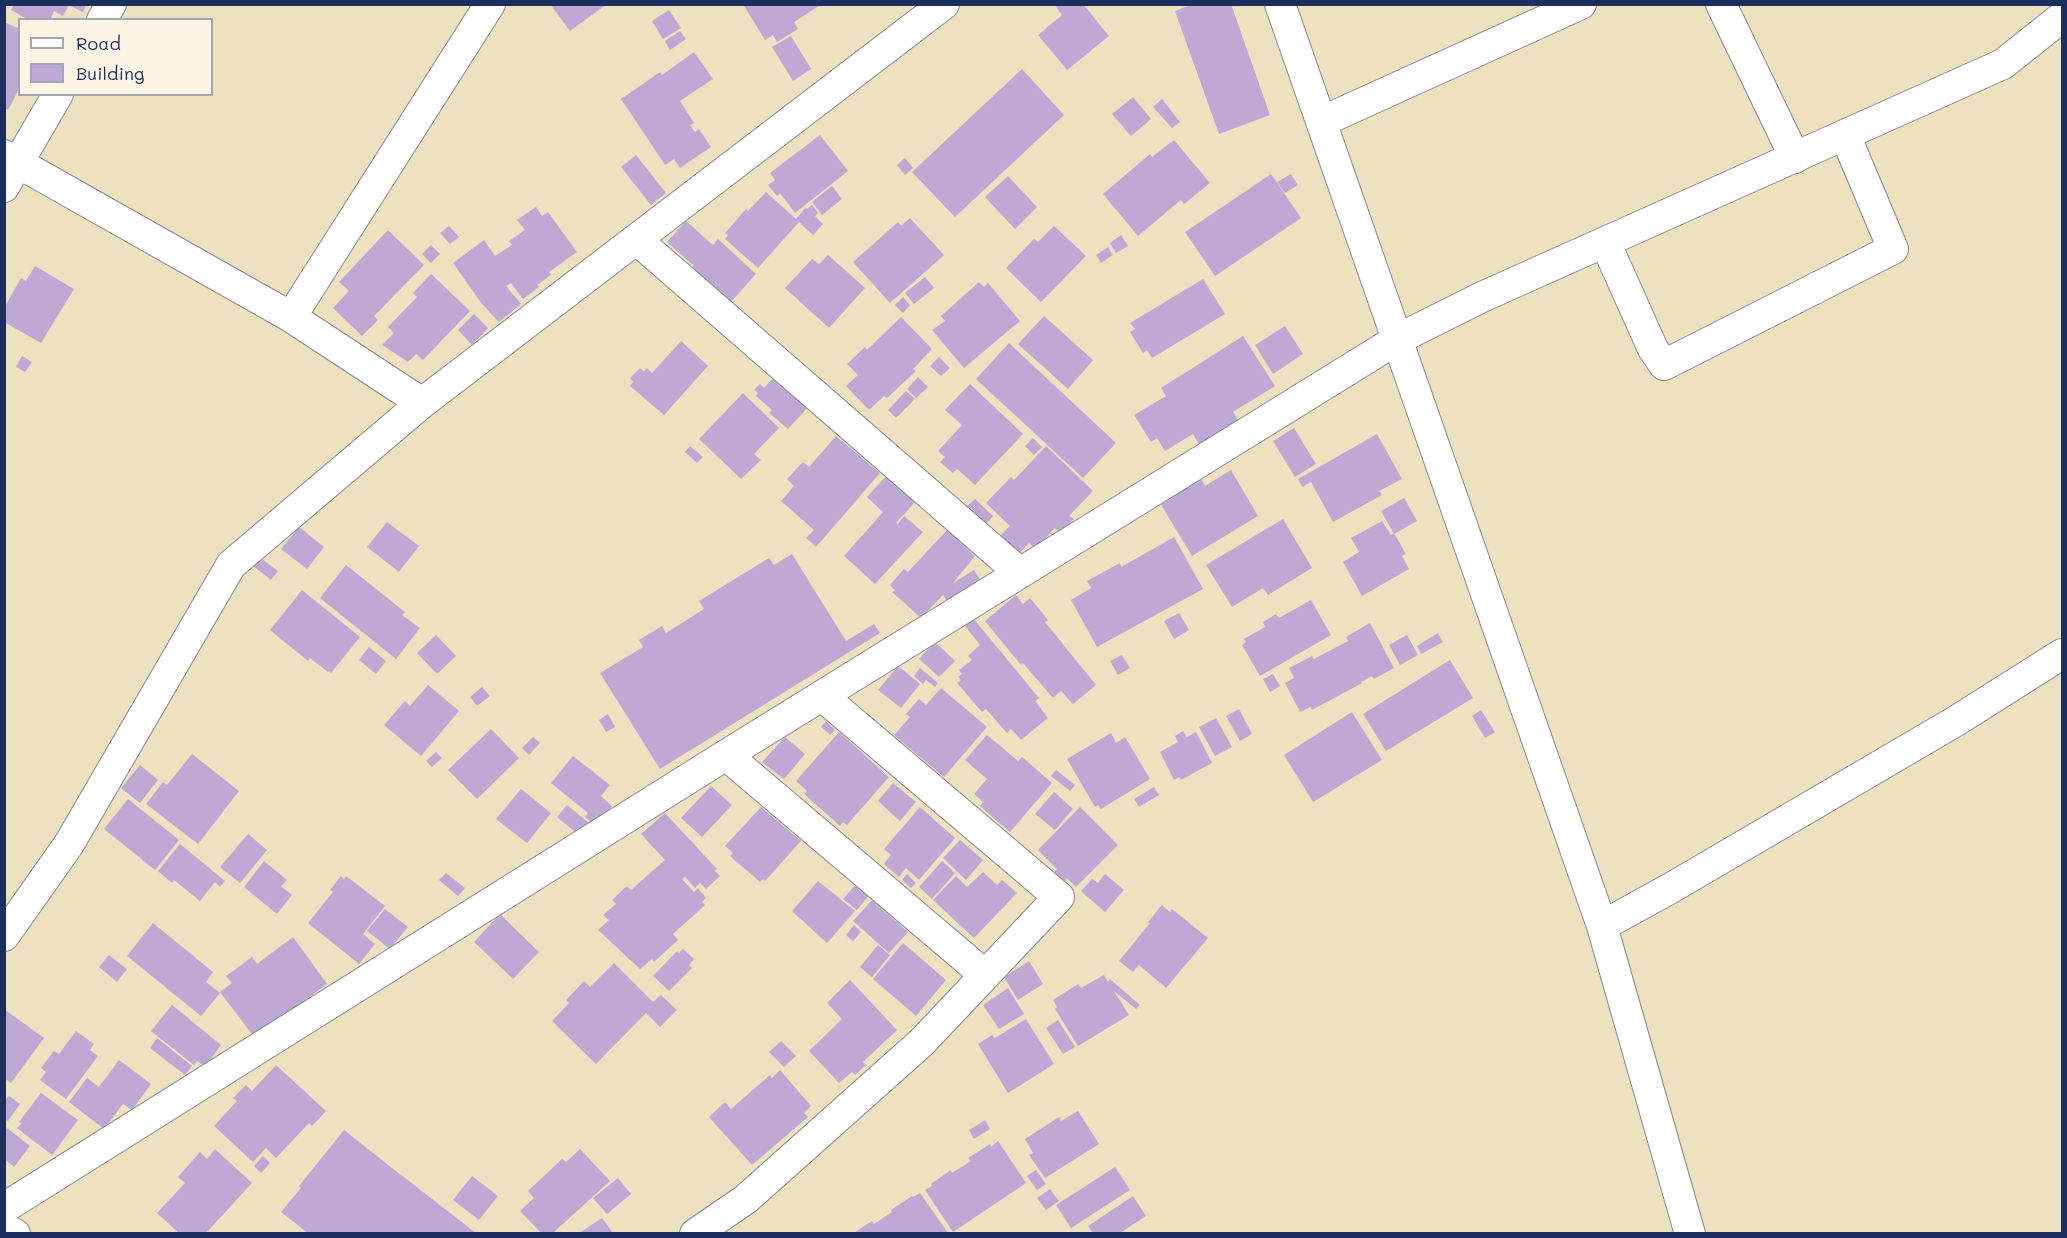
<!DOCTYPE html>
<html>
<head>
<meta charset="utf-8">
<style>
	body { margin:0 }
	#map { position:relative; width:2067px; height:1238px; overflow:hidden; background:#eee1c0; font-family:Mali,sans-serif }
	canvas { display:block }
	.frame { position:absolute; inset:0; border:6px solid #1b2f5e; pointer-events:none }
	.legend { position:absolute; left:18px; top:18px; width:195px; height:78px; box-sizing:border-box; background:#fcf5e5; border:2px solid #a2a6af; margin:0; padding:8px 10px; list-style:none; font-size:18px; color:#1b2f5e }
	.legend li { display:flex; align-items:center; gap:12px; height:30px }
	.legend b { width:30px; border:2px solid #a2a6af }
</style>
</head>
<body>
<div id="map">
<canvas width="2067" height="1238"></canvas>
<div class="frame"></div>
<ul class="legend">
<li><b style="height:8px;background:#fff"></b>Road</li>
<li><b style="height:16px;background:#bda9d4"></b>Building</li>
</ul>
</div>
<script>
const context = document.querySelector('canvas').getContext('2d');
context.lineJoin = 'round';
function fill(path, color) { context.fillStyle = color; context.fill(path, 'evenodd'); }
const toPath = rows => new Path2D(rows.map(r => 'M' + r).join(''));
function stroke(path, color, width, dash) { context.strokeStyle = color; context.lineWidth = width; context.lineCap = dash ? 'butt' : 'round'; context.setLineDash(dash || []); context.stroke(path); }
const building = toPath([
	[14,4,87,4,83,12,69,5,63,16,54,11,50,20,29,20,11,10],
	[550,4,607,4,570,31],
	[743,4,822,4,794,22,798,29,777,42,773,35,765,40],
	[1054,4,1083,4,1109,36,1067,70,1038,35,1062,15],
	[1193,4,1231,4,1270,115,1219,134,1175,11],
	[669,10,681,28,663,39,652,21],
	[4,22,20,29,20,87,8,110,4,108],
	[680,31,686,39,670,50,665,41],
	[791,36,811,69,793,81,772,47],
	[694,52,713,79,680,101,694,123,690,125,695,132,699,129,711,147,680,168,674,159,665,165,621,99,660,72,662,75],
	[1022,69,1064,115,955,217,912,172],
	[1133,97,1151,119,1131,136,1112,114],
	[1162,99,1180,122,1172,128,1153,107],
	[820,135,848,171,795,213,780,193,777,196,768,185,775,180,770,173],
	[1174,140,1210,183,1184,204,1181,200,1138,236,1103,194,1150,154,1152,157],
	[636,155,666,193,651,205,621,167],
	[905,158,913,168,905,175,897,165],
	[1271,174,1301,218,1215,276,1185,232],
	[1291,174,1298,185,1285,193,1277,182],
	[1008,176,1037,207,1015,229,985,197],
	[832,186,842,199,822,215,812,202],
	[766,192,796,219,805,208,807,209,812,205,818,213,815,216,823,224,813,235,799,222,758,268,725,239,728,235,725,233,746,209,748,211],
	[536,207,542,216,548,212,577,252,549,272,551,275,537,285,539,287,523,299,511,283,506,286,521,304,499,322,482,304,453,263,484,240,495,256,512,245,509,241,525,230,517,220],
	[910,218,944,255,890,303,853,262,898,222,901,226],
	[686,221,713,245,718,239,756,274,731,302,692,268,694,266,667,242],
	[449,226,459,237,450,244,440,233],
	[1054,226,1086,256,1041,302,1006,268,1034,239,1038,242],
	[388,230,424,265,374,316,378,320,362,336,333,308,349,291,339,282],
	[1121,235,1128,246,1116,253,1110,243],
	[431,245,440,254,431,263,422,254],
	[1108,247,1113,255,1101,263,1096,255],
	[828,255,865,288,829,328,785,288,812,259,819,264],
	[35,266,74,289,41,343,4,322,4,308,21,278,26,281],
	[431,274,470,311,423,360,416,354,408,362,382,345,394,333,388,327,417,297,413,293],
	[925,277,934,288,914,304,905,293],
	[1203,279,1225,314,1152,358,1147,350,1143,353,1130,332,1135,329,1130,323],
	[979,282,984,287,988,283,1020,321,964,368,932,330,945,321,941,316],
	[903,297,910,305,903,313,895,305],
	[474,314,488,328,472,345,458,330],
	[1044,316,1093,360,1068,389,1018,344],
	[901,317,932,349,913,369,916,371,887,398,884,396,869,410,846,386,858,375,847,364,865,347,867,350],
	[1285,326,1303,354,1273,374,1255,345],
	[1243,336,1275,386,1233,412,1240,423,1201,448,1193,434,1165,451,1157,438,1151,442,1134,415,1166,396,1161,388],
	[681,341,708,366,664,415,630,386,633,382,630,378,640,368,644,371,647,368,652,373],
	[1009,343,1116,443,1083,478,976,379],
	[22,356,32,362,25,372,16,367],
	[939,357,950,368,941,376,930,366],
	[775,376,809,406,788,429,769,413,772,410,756,396,758,393,754,390,760,384,764,388],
	[918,377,928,387,916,398,907,389],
	[970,384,1023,434,975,485,957,469,953,473,940,462,945,457,938,451,962,425,945,410],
	[906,391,915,399,896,418,888,410],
	[743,393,779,428,754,454,761,460,741,479,699,439],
	[1294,428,1316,464,1295,477,1273,441],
	[1377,434,1402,479,1379,491,1382,495,1333,522,1311,482,1302,487,1298,479],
	[836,436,880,473,816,547,806,538,814,530,781,501,794,486,787,479,803,462,809,467],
	[1033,438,1042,447,1034,455,1025,446],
	[690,446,703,457,697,463,685,452],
	[1046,446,1093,491,1069,516,1074,519,1061,533,1055,528,1036,549,1029,543,1017,556,998,538,1010,526,986,503,1011,477,1014,480],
	[1231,470,1258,516,1192,556,1160,503,1201,478,1205,486],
	[887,475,916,501,896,523,898,524,904,516,923,532,875,584,844,556,883,512,867,497],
	[1404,498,1417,521,1394,534,1381,511],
	[975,499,993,516,985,525,966,507],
	[1283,519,1312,568,1268,595,1263,588,1232,607,1206,565],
	[1382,521,1391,535,1394,533,1406,554,1402,556,1409,569,1362,596,1343,562,1359,552,1351,538],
	[387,522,419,546,399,572,367,547],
	[299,527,324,547,307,569,281,549],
	[947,530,975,556,953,583,974,570,981,581,947,602,943,595,921,618,892,592,895,590,890,585,904,569,908,572],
	[1174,537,1203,589,1097,647,1071,600,1091,588,1087,581,1120,563,1121,567],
	[792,554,846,641,874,624,880,633,660,769,600,673,643,647,639,640,662,626,666,633,704,609,699,601,769,558,774,565],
	[259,557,278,571,271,580,252,565],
	[346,565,405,612,402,615,420,628,396,659,320,598],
	[302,590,360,637,331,673,329,671,328,672,310,658,308,661,270,630],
	[1016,595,1023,604,1030,598,1048,620,1045,622,1096,685,1073,704,1061,691,1053,698,1023,663,1021,665,985,621],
	[1311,600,1331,635,1260,676,1242,645,1246,642,1244,639,1265,627,1263,622,1276,614,1279,618],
	[1179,613,1189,630,1174,639,1164,621],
	[973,618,1039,698,1035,701,1048,718,1021,740,1011,729,1007,733,986,709,982,712,957,683,961,680,958,677,962,674,959,670,972,660,968,656,980,645,965,626],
	[1370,623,1394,668,1374,679,1372,676,1361,682,1362,683,1312,710,1310,707,1300,712,1285,683,1294,678,1289,668,1312,656,1314,659,1348,641,1346,637],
	[1438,633,1443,642,1421,654,1417,646],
	[436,635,456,656,437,674,417,653],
	[1407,635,1418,655,1400,665,1389,645],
	[935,642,955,661,939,677,919,659],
	[369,647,386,661,376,674,359,660],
	[1122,655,1130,668,1118,675,1110,661],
	[1450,660,1473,698,1386,751,1363,714],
	[898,666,920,684,901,708,878,690],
	[920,668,938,683,935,687,926,680,923,684,914,676],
	[1273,674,1280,686,1270,692,1263,679],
	[428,685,459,711,421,756,384,725,405,701,410,706],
	[482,687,490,696,477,706,470,697],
	[941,688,987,727,944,777,894,735,910,717,906,714,919,699,926,705],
	[1239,709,1252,734,1240,741,1226,716],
	[1481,710,1495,732,1485,738,1472,716],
	[1352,712,1382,760,1313,802,1284,755],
	[608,714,615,727,606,732,599,720],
	[1216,718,1232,747,1215,756,1199,727],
	[826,721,835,730,830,735,821,727],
	[491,729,519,758,477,799,448,770],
	[1183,731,1187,737,1196,732,1212,763,1181,780,1179,777,1174,780,1160,752,1178,742,1175,736],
	[839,732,889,777,847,825,843,822,840,826,804,794,807,791,796,781],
	[1111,733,1116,743,1125,737,1150,779,1101,809,1098,805,1095,807,1067,759],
	[987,735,1018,761,1022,757,1052,783,1010,832,980,806,983,802,974,794,987,779,965,760],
	[533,737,540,743,529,755,522,748],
	[785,737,805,754,784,779,762,762],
	[436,752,442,758,432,767,426,761],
	[192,754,239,791,198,844,146,804,163,782,167,785],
	[573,756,610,785,601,796,612,806,596,827,585,817,588,813,551,783],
	[140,765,158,780,140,803,121,788],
	[1056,770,1075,785,1070,791,1051,776],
	[893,783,916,802,900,821,878,801],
	[711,786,732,805,702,837,681,818],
	[1154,787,1159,795,1139,807,1134,799],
	[521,789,551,813,527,843,496,819],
	[1054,792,1073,809,1055,830,1035,814],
	[128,799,179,840,155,870,104,829],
	[567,805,589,823,579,835,557,817],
	[761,807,801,841,765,881,763,879,760,882,730,856,733,853,725,846],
	[920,807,955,838,919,880,906,868,899,877,884,864,891,855,884,849],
	[1080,807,1118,845,1076,887,1067,878,1064,882,1054,872,1057,869,1038,850],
	[665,813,717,869,715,871,720,876,706,889,700,883,695,888,685,877,682,879,694,892,698,888,706,898,702,902,705,905,673,934,678,940,654,962,652,959,640,969,598,930,609,920,603,915,616,904,612,900,627,886,631,890,665,860,641,834],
	[248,834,267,850,240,883,220,867],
	[960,840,983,860,966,880,943,858],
	[180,844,225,881,220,887,215,882,200,901,174,880,172,883,158,871],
	[264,861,287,880,281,886,292,895,277,914,244,887],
	[942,861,955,873,932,899,919,887],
	[983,872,997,885,1002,880,1017,893,974,938,933,900,956,876,967,887],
	[446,873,465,888,458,896,439,880],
	[907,874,916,883,911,888,902,880],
	[1105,874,1124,890,1105,912,1081,891,1092,879,1098,883],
	[341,876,344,879,346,876,385,906,363,934,375,944,359,964,308,923,333,892,330,890],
	[818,881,855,911,827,943,792,911],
	[857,883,870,894,857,910,843,899],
	[872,900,908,932,889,953,853,921],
	[1162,905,1170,912,1172,909,1208,938,1166,988,1139,965,1133,972,1119,961,1150,923,1148,922],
	[385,909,408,927,390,949,367,931],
	[500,914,539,952,513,979,474,942],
	[153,923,213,972,206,982,220,993,201,1016,127,956],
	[854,925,861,932,853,941,846,935],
	[293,937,327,984,255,1038,220,992,232,983,226,976,252,957,257,964],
	[903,943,946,980,916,1016,873,979],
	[878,945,890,955,872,977,860,967],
	[683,949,694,959,689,965,692,968,669,991,653,976,677,951,679,953],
	[109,955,127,969,117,982,99,967],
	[1029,961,1043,984,1018,1000,1004,977],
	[614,963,653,1002,661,995,677,1010,660,1027,646,1013,596,1064,552,1021,569,1003,566,1000,584,981,590,987],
	[1104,975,1108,982,1110,979,1140,1005,1136,1009,1114,991,1129,1015,1078,1046,1055,1009,1057,1007,1053,1000,1078,984,1081,988],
	[850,980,897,1030,863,1062,866,1065,855,1075,852,1072,839,1083,809,1051,842,1019,827,1003],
	[1008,988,1024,1014,999,1029,983,1005],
	[172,1005,221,1045,205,1067,197,1061,194,1065,151,1031],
	[4,1009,44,1038,11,1083,4,1078],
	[1026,1019,1054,1064,1008,1093,978,1044,992,1035,995,1038],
	[1058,1020,1075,1047,1063,1054,1046,1028],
	[76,1031,94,1044,90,1050,98,1056,66,1099,40,1080,46,1072,41,1068,54,1051,59,1054],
	[157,1038,192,1066,185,1075,150,1048],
	[781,1041,796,1056,784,1067,769,1052],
	[119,1060,151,1084,132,1110,123,1104,104,1129,69,1102,87,1078,99,1087],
	[276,1065,326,1111,312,1126,309,1123,276,1158,266,1148,253,1162,214,1126,237,1101,233,1098,246,1085,252,1091],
	[780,1070,811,1106,804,1113,808,1117,752,1165,709,1117,725,1102,731,1109,770,1075,772,1078],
	[41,1093,78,1120,52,1155,17,1128,22,1123,19,1122],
	[9,1096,20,1104,8,1121,4,1118,4,1101],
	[1078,1111,1099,1144,1045,1178,1029,1155,1033,1153,1025,1139,1059,1117,1061,1121],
	[985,1120,990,1129,974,1139,969,1130],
	[7,1128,30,1146,14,1167,4,1159,4,1132],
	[344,1130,392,1168,476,1233,308,1233,281,1212,301,1188,299,1186],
	[998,1141,1026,1183,953,1232,925,1190,932,1186,931,1184,951,1170,952,1173,971,1161,968,1158,990,1144,991,1147],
	[215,1149,252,1183,206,1233,179,1233,157,1213,185,1183,178,1177,200,1152,207,1159],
	[580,1149,610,1181,553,1233,541,1233,520,1211,534,1198,528,1191,562,1159,566,1162],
	[263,1156,270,1163,261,1173,254,1166],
	[1115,1167,1130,1190,1071,1228,1056,1205],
	[1036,1170,1046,1184,1037,1190,1027,1176],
	[472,1176,498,1196,479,1220,453,1200],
	[618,1178,631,1194,607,1214,593,1198],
	[1050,1189,1059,1201,1046,1210,1037,1198],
	[920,1193,948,1233,854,1233,872,1221,874,1224,892,1212,891,1210,912,1196,913,1197],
	[1133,1196,1146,1216,1120,1233,1093,1233,1088,1226],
	[602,1218,613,1233,579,1233]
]);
const street = toPath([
	[1280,4,1602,926,1690,1234],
	[1721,4,1795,158],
	[102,20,111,4],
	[1321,122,1581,4],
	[4,155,291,317,422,403],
	[4,187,58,94],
	[637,240,1020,573],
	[1605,242,1653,349,1664,365,1893,249,1845,135],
	[291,317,490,4],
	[726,755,985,975],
	[1602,926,1671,888,1956,721,2062,654],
	[4,936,69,844,231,565,422,403,944,4],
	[4,1208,726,755,1398,339,1482,297,2003,64,2062,17],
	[4,1228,15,1234],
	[695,1234,746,1199,922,1042,1059,897,822,696]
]);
fill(building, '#bda9d4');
stroke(street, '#84888f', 32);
stroke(street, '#fff', 30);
</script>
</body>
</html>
